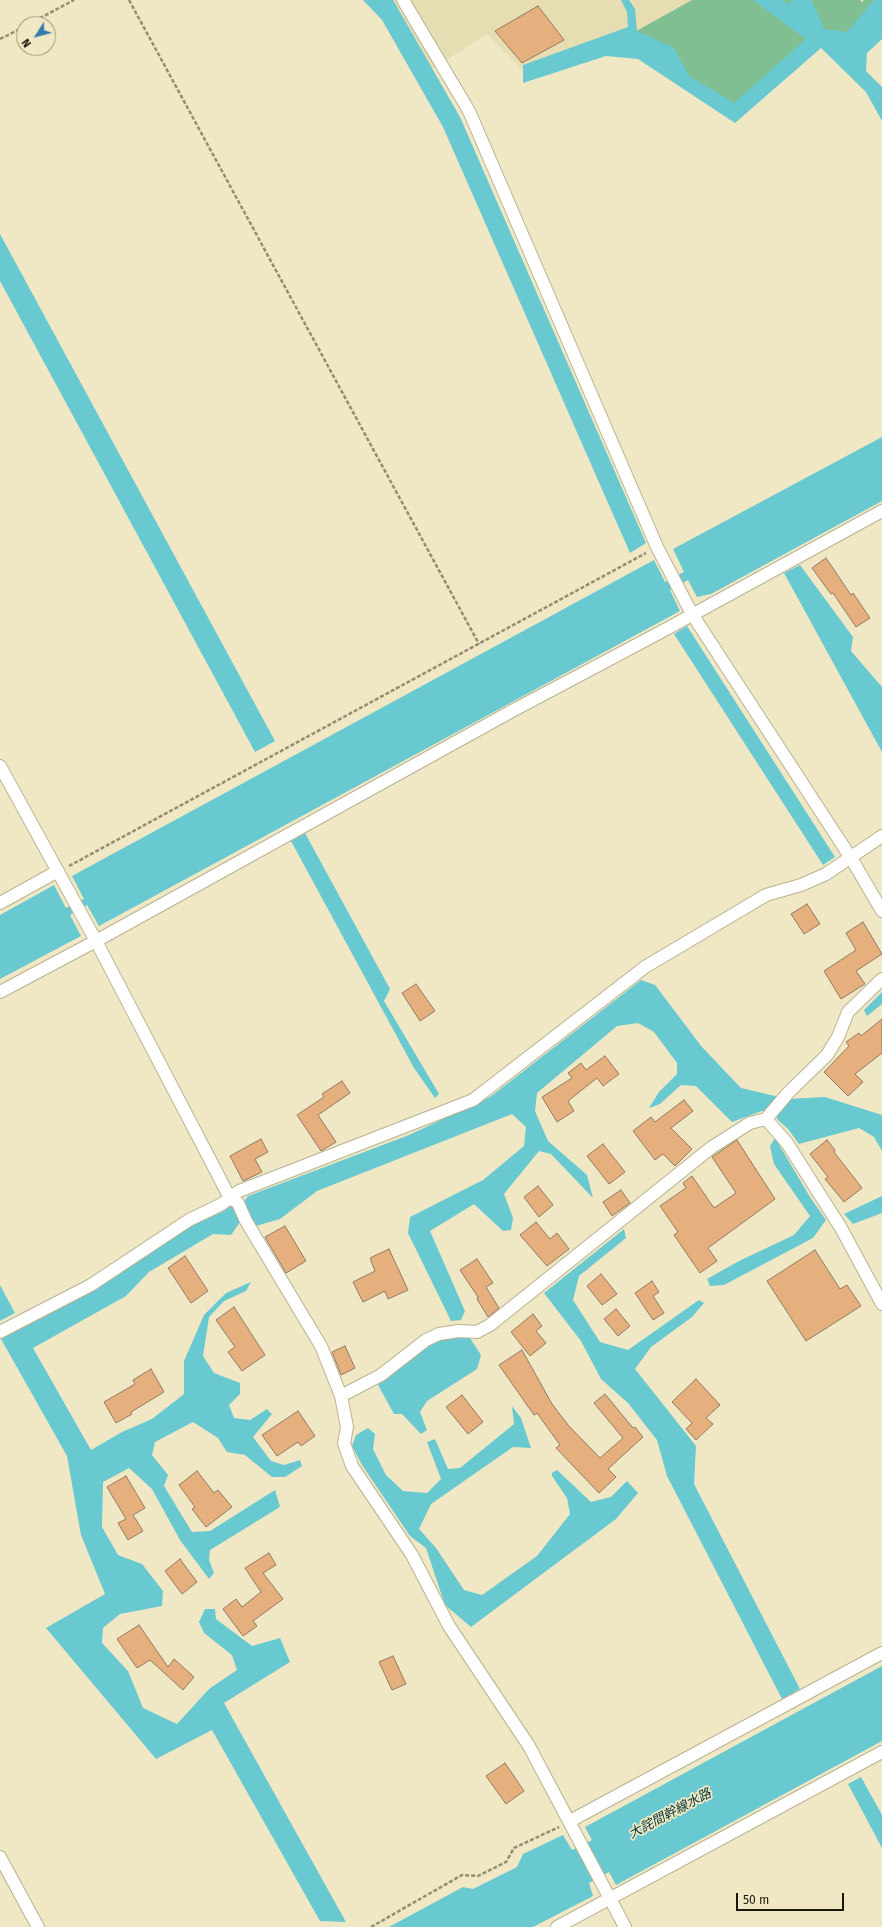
<!DOCTYPE html>
<html>
<head>
<meta charset="utf-8">
<style>
	body { margin:0 }
	#map { position:relative; width:882px; height:1927px; overflow:hidden; background:#f0e8c5; font-family:"Fira Sans",sans-serif }
	canvas { display:block }
	.north { position:absolute; left:16px; top:16px; width:40px; height:40px; box-sizing:border-box; background:#f0e8c5; border:1px solid #9a947a; border-radius:50%; rotate:234deg; font-size:11px; font-weight:700; line-height:16px; text-align:center; color:#19160a }
	.north::after { content:''; display:block; margin:auto; width:14px; height:18px; background:#367bb0; clip-path:polygon(50% 0,100% 100%,50% 72%,0 100%) }
	.scale { position:absolute; left:736px; top:1893px; width:108px; height:18px; box-sizing:border-box; border:2px solid #19160a; border-top:0; padding-left:5px; font-size:12px; line-height:14px; white-space:nowrap; color:#19160a; -webkit-text-stroke:3px #f0e8c5; paint-order:stroke }
</style>
</head>
<body>
<div id="map">
<canvas width="882" height="1927"></canvas>
<div class="north">N</div>
<div class="scale">50 m</div>
</div>
<script>
const context = document.querySelector('canvas').getContext('2d');
context.lineJoin = 'round';
function fill(path, color) { context.fillStyle = color; context.fill(path, 'evenodd'); }
const toPath = rows => new Path2D(rows.map(r => 'M' + r).join(''));
function stroke(path, color, width, dash) { context.strokeStyle = color; context.lineWidth = width; context.lineCap = dash ? 'butt' : 'round'; context.setLineDash(dash || []); context.stroke(path); }
function write(font, color, halo, rows, align = 'center') {
  context.font = font + ' "Fira Sans","Noto Sans JP",sans-serif'; context.lineWidth = 3.5; context.setLineDash([]); context.textBaseline = 'middle'; context.strokeStyle = halo; context.fillStyle = color; for (const [text, x, y, turn = 0] of rows) {
    context.save(); context.translate(x, y); context.rotate((+turn || 0) * Math.PI / 180); context.textAlign = isNaN(turn) ? turn : align; if (halo) context.strokeText(text, 0, 0); context.fillText(text, 0, 0); context.restore();
  }
}
const built = toPath([
	[369,0,692,0,620,40,526,73,487,34,428,72]
]);
const forest = toPath([
	[692,0,860,0,862,2,864,0,882,0,845,56,819,35,736,114,620,40]
]);
const water = toPath([
	[363,0,393,0,460,117,646,543,630,553,443,127,382,20],
	[621,0,629,0,635,9,637,31,674,48,689,76,734,103,806,39,753,0,781,0,788,4,792,0,812,0,824,29,847,32,874,0,882,0,882,39,867,53,866,71,882,87,882,121,866,92,821,48,735,123,638,59,606,56,523,83,523,65,628,27,627,12],
	[0,234,275,741,255,752,0,281],
	[882,437,882,501,711,594,697,597,688,580,670,590,680,611,99,926,87,905,70,915,81,936,0,979,0,915,54,885,66,908,84,899,72,876,654,560,665,582,684,572,673,549],
	[800,565,853,637,851,651,882,687,882,752,784,573],
	[687,626,835,857,823,865,674,634],
	[305,833,390,989,384,1001,439,1094,435,1098,414,1068,291,841],
	[641,980,655,985,702,1047,741,1088,788,1099,825,1097,882,1115,882,1151,874,1137,859,1128,799,1144,788,1129,778,1120,774,1113,762,1111,732,1122,696,1086,681,1085,660,1104,649,1108,659,1092,677,1074,677,1063,654,1032,638,1023,617,1026,537,1093,535,1111,548,1141,587,1175,593,1198,551,1154,539,1151,504,1194,513,1218,511,1230,503,1231,474,1204,430,1231,465,1311,461,1320,451,1321,408,1233,410,1217,483,1180,524,1146,526,1127,512,1114,317,1191,280,1219,256,1226,242,1219,231,1235,213,1234,149,1272,126,1296,33,1348,91,1450,122,1432,152,1419,184,1394,184,1361,204,1315,226,1293,251,1282,246,1291,224,1301,209,1317,203,1356,214,1373,240,1383,240,1394,229,1405,234,1418,250,1420,267,1409,272,1414,253,1437,271,1461,284,1465,300,1460,302,1466,285,1477,272,1477,245,1455,227,1452,218,1438,193,1422,155,1442,152,1455,168,1475,164,1486,192,1532,210,1531,275,1490,280,1507,210,1550,209,1560,214,1573,209,1579,180,1540,152,1489,129,1468,103,1482,102,1527,118,1555,142,1564,163,1591,162,1606,120,1614,103,1628,102,1643,128,1671,143,1708,177,1724,209,1689,237,1670,232,1655,204,1633,199,1622,205,1609,215,1609,216,1619,252,1646,280,1638,290,1662,224,1703,346,1922,320,1921,212,1730,156,1759,46,1628,105,1594,81,1535,67,1456,1,1339,115,1276,190,1226,222,1212,228,1206,236,1207,243,1203,248,1196,409,1135,490,1097],
	[882,992,882,1004,867,1016,864,1010],
	[775,1138,810,1197,826,1220,813,1238,724,1285,710,1286,707,1279,739,1261,794,1235,810,1216,774,1164,770,1146],
	[882,1196,882,1213,853,1224,844,1214],
	[624,1229,626,1238,579,1276,573,1300,600,1342,628,1350,699,1300,704,1303,692,1317,651,1347,635,1369,696,1446,694,1484,800,1689,782,1699,667,1476,657,1440,628,1403,601,1379,581,1341,544,1293],
	[0,1285,15,1313,0,1321],
	[468,1335,481,1355,477,1369,427,1401,420,1412,427,1430,421,1434,402,1414,394,1414,378,1385,429,1344,442,1338],
	[512,1406,521,1418,531,1448,513,1447,431,1504,419,1529,436,1548,464,1590,482,1595,537,1556,570,1514,567,1498,552,1476,552,1473,557,1470,591,1502,611,1497,627,1481,638,1493,616,1519,471,1627,445,1605,426,1548,410,1536,362,1465,352,1446,356,1435,368,1428,375,1434,373,1449,386,1475,403,1491,427,1493,441,1479,427,1442,435,1439,448,1469,460,1468,514,1424],
	[882,1666,882,1741,616,1885,609,1872,589,1883,593,1896,533,1927,389,1927,463,1887,473,1889,517,1867,523,1854,563,1835,572,1850,592,1840,585,1827],
	[861,1777,882,1815,882,1848,848,1784]
]);
const building = toPath([
	[538,6,564,40,522,63,495,31,538,6],
	[826,558,851,595,853,593,870,618,856,627,833,593,831,594,812,568,826,558],
	[807,904,820,924,804,934,791,914,807,904],
	[863,922,882,954,856,971,865,984,841,999,824,971,856,950,846,933,863,922],
	[416,984,435,1011,420,1021,402,993,416,984],
	[882,1019,882,1053,855,1074,863,1082,848,1096,824,1072,849,1046,846,1042,859,1033,861,1036,882,1019],
	[605,1056,619,1074,603,1086,597,1078,568,1101,574,1111,557,1122,542,1097,572,1078,568,1073,581,1063,586,1070,605,1056],
	[342,1081,350,1093,318,1115,336,1142,321,1151,297,1115,324,1097,322,1094,342,1081],
	[684,1100,693,1111,671,1128,692,1149,675,1166,663,1154,655,1160,633,1131,651,1117,655,1122,684,1100],
	[261,1139,268,1152,255,1159,262,1172,243,1181,230,1156,261,1139],
	[737,1140,775,1199,708,1248,717,1261,700,1273,674,1235,678,1232,660,1206,686,1188,683,1183,692,1176,714,1208,736,1193,712,1157,737,1140],
	[827,1140,835,1150,834,1152,862,1188,844,1202,825,1179,828,1177,810,1154,827,1140],
	[603,1144,625,1172,609,1184,587,1156,603,1144],
	[538,1186,553,1205,539,1217,524,1197,538,1186],
	[621,1190,630,1203,612,1216,603,1202,621,1190],
	[536,1222,550,1239,557,1233,569,1249,547,1266,520,1235,536,1222],
	[285,1226,306,1261,286,1273,265,1237,285,1226],
	[389,1249,408,1290,388,1299,385,1291,363,1302,353,1282,375,1271,370,1258,389,1249],
	[815,1250,840,1289,847,1285,861,1306,806,1341,767,1281,815,1250],
	[185,1256,208,1291,191,1303,168,1268,185,1256],
	[477,1259,493,1283,486,1287,499,1308,488,1317,477,1299,478,1297,460,1270,477,1259],
	[601,1274,617,1294,602,1305,587,1286,601,1274],
	[652,1281,659,1292,653,1296,664,1313,653,1320,635,1293,652,1281],
	[234,1307,265,1355,242,1371,228,1352,235,1347,216,1320,234,1307],
	[616,1309,630,1326,618,1336,604,1319,616,1309],
	[533,1314,542,1326,536,1331,546,1343,530,1356,511,1332,533,1314],
	[345,1346,355,1368,341,1375,332,1352,345,1346],
	[522,1350,552,1404,568,1425,600,1458,623,1438,594,1403,605,1394,633,1428,635,1427,643,1437,608,1469,616,1477,599,1493,556,1448,560,1445,537,1413,534,1415,499,1365,522,1350],
	[151,1369,164,1392,131,1412,132,1414,116,1423,104,1402,135,1384,133,1380,151,1369],
	[696,1379,720,1405,706,1418,713,1424,696,1440,686,1429,692,1423,672,1402,696,1379],
	[462,1395,483,1422,468,1434,446,1407,462,1395],
	[298,1411,315,1436,301,1446,298,1442,277,1456,262,1435,298,1411],
	[197,1471,214,1493,218,1490,232,1507,206,1527,192,1509,195,1507,179,1485,197,1471],
	[126,1476,145,1508,133,1515,143,1531,128,1540,118,1523,126,1519,107,1487,126,1476],
	[269,1553,276,1565,263,1573,283,1599,253,1621,257,1626,243,1636,223,1609,236,1599,242,1607,261,1592,245,1568,269,1553],
	[180,1559,197,1582,182,1594,165,1571,180,1559],
	[139,1625,168,1667,174,1659,194,1677,183,1690,150,1660,137,1668,117,1639,139,1625],
	[393,1656,406,1684,392,1690,379,1662,393,1656],
	[505,1763,524,1791,506,1804,486,1776,505,1763]
]);
const path = toPath([
	[129,0,479,644],
	[29,24,74,0],
	[0,39,24,27],
	[69,866,646,553],
	[371,1927,462,1875,478,1876,506,1862,514,1848,559,1827]
]);
const minor = toPath([
	[403,0,469,111,657,547,692,614,851,858,882,911],
	[0,766,96,941,230,1198,238,1203,246,1221,321,1346,341,1396,347,1427,344,1443,352,1466,412,1555,449,1626,529,1746,625,1927],
	[0,903,58,871],
	[0,992,96,941,512,711,659,633,882,511],
	[766,1119,787,1143,841,1228,882,1304],
	[0,1332,91,1285,189,1220,222,1204,239,1191,473,1100,645,967,766,895,801,885,826,874,882,836],
	[341,1396,381,1375,426,1340,439,1334,459,1331,477,1332,490,1325,712,1147,750,1123,766,1119,788,1093,827,1055,838,1037,848,1012,882,979],
	[570,1821,882,1653],
	[0,1857,38,1927],
	[557,1927,882,1752]
]);
const waterNames = [
	["大詫間幹線水路",670,1814,-28]
];
fill(built, '#e7ddb3');
fill(forest, '#7fbf92');
fill(water, '#69c9d0');
fill(building, '#e5b07d');
stroke(building, '#927962', 1);
stroke(minor, '#b9b190', 14);
stroke(path, '#938d74', 2.5, [4, 2]);
stroke(minor, '#fff', 12);
write('italic 13px', '#053538', '#f0e8c5', waterNames);
</script>
</body>
</html>
